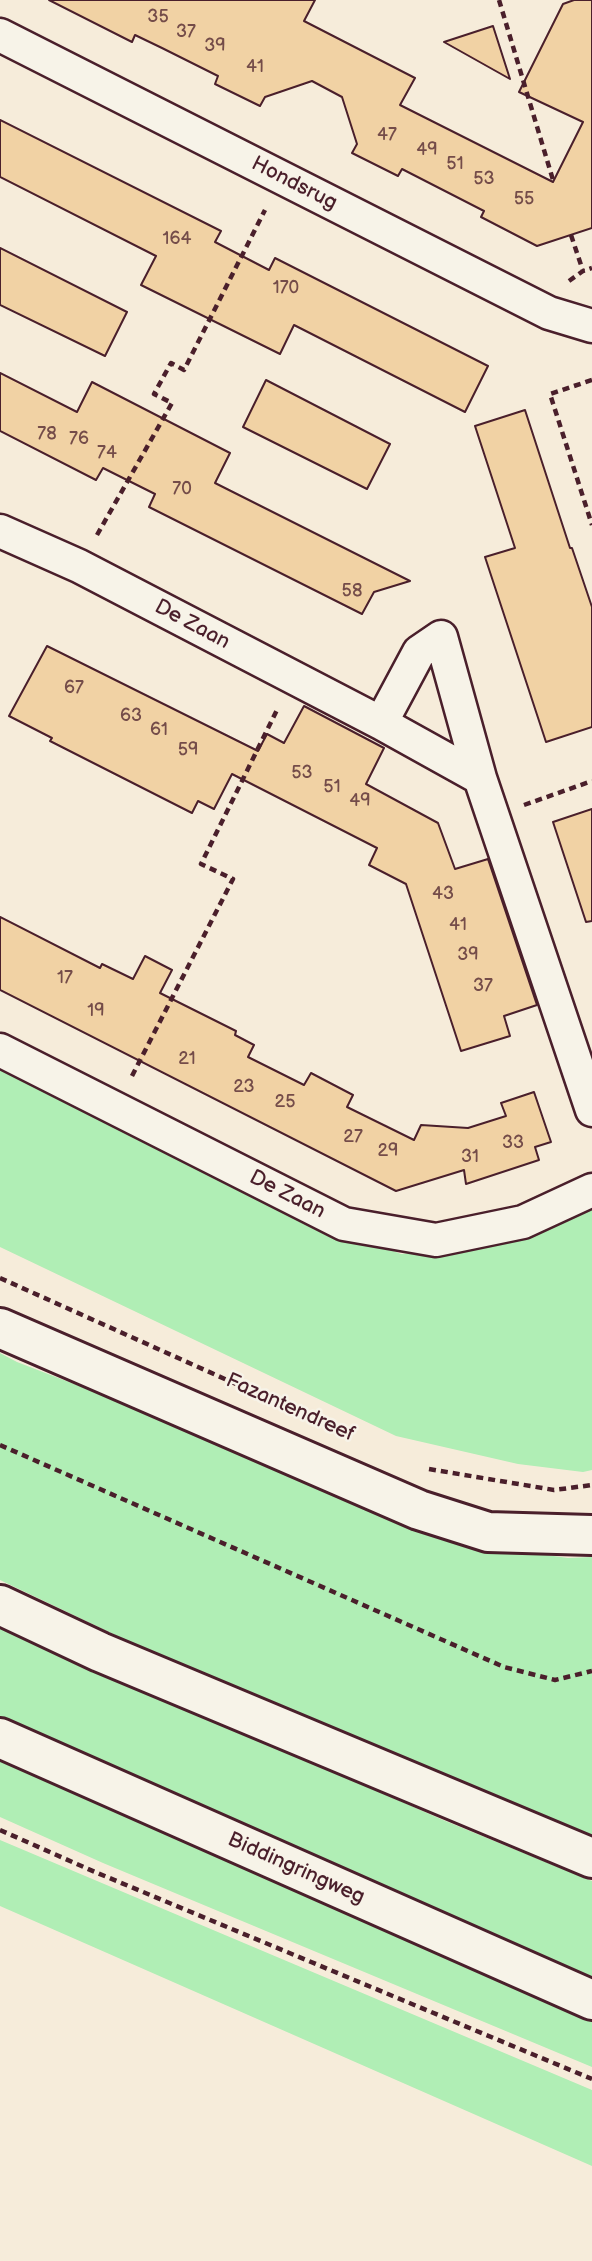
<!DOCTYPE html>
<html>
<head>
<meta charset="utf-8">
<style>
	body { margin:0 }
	canvas { display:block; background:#f6ecda }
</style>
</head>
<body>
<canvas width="592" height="2261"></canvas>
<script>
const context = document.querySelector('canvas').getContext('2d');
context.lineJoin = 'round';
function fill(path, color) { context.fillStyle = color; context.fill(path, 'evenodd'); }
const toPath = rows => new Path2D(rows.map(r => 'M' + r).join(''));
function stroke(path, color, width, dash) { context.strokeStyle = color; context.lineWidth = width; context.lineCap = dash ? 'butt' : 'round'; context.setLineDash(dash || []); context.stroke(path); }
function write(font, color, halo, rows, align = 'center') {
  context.font = font + ' "Balsamiq Sans",sans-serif'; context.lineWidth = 5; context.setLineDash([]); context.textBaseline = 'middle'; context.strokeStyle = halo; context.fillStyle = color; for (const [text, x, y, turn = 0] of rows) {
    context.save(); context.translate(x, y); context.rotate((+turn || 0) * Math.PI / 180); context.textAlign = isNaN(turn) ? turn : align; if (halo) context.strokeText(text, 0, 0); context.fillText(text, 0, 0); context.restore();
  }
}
const green = toPath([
	[0,1064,299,1213,401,1254,463,1250,592,1210,592,1470,583,1472,518,1464,396,1436,0,1247],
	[0,1353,17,1362,165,1419,374,1511,474,1545,568,1558,592,1557,592,1839,216,1683,0,1580],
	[0,1625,443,1820,592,1881,592,1981,428,1917,0,1718],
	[0,1743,592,2009,592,2067,103,1863,0,1817],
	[0,1840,592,2090,592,2166,0,1906]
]);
const building = toPath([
	[49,0,315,0,304,21,415,78,400,105,553,182,583,122,519,92,563,4,574,0,592,0,592,228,537,246,481,217,484,211,402,169,398,176,352,153,357,144,342,97,312,81,265,97,260,106,215,84,218,76,162,48,135,35,132,42,49,0],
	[493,26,510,79,444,42,493,26],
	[0,120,221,231,215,242,269,270,275,258,488,366,465,412,294,325,280,354,141,285,156,256,0,177,0,120],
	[0,248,127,312,105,356,0,305,0,248],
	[0,373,77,412,92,382,230,453,215,483,410,581,374,592,362,614,149,507,155,494,103,468,96,480,0,431,0,373],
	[266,380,390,444,367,489,243,427,266,380],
	[525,410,570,548,572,548,592,607,592,727,546,742,485,557,515,548,475,426,525,410],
	[47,646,258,751,267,734,284,743,304,706,384,748,366,784,438,823,455,869,488,859,537,1005,504,1016,510,1036,461,1051,406,884,369,865,377,848,232,774,214,809,198,801,192,813,50,741,52,738,9,716,47,646],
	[592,809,592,921,586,922,553,822,592,809],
	[0,917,100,968,102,964,133,979,145,956,172,970,160,993,236,1031,235,1035,254,1045,248,1057,304,1085,311,1073,353,1095,347,1107,414,1140,421,1125,468,1128,506,1116,501,1103,534,1092,551,1142,535,1147,539,1160,466,1184,464,1170,396,1191,0,990,0,917]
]);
const path = toPath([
	[499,0,553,180],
	[571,235,583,271],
	[569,281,583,271,592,268],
	[592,380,550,394,592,525],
	[97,535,172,403,154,394,171,363,184,370,265,210],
	[524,805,592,781],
	[132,1076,233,879,201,864,277,710],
	[0,1278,236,1384],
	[0,1445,504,1667,555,1680,592,1671],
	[429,1469,554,1490,592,1485],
	[0,1830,95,1872,592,2079]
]);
const street = toPath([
	[0,35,549,313,592,326],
	[0,531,79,566,381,723,480,778,592,1110],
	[381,723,419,652,441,637,480,778],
	[0,1050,344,1224,436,1240,523,1222,592,1190]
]);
const secondary = toPath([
	[0,1328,419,1510,488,1532,592,1535]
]);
const primary = toPath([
	[0,1605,100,1652,592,1858],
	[0,1738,592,2000]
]);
const numberNames = [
	["35",158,17],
	["37",186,32],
	["39",215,46],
	["41",255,67],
	["47",387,135],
	["49",427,150],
	["51",455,164],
	["53",484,179],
	["55",524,199],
	["164",177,239],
	["170",286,288],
	["78",47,434],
	["76",79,439],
	["74",107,453],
	["70",182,489],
	["58",352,591],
	["67",74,688],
	["63",131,716],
	["61",159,730],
	["59",188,750],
	["53",302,773],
	["51",332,787],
	["49",360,801],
	["43",443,894],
	["41",458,925],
	["39",468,955],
	["17",65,978],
	["37",483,986],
	["19",96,1011],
	["21",187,1059],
	["23",244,1087],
	["25",285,1102],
	["27",353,1137],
	["33",513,1143],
	["29",388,1151],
	["31",470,1157]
];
const streetNames = [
	["Hondsrug",294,184,27],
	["De Zaan",192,625,28],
	["De Zaan",287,1195,27],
	["Fazantendreef",290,1408,24],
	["Biddingringweg",296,1869,24]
];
fill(green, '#b0eeb5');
fill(building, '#f1d2a4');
stroke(building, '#4a1f2b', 2);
stroke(street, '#4a1f2b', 37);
stroke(secondary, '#4a1f2b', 44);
stroke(primary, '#4a1f2b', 44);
stroke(path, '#4a1f2b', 4.5, [7, 5]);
stroke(street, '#f7f3e8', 32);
stroke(secondary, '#f7f3e8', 38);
stroke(primary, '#f7f3e8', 38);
write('18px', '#744c49', null, numberNames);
write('21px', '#4a1f2b', '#f7f3e8', streetNames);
</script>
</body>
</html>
